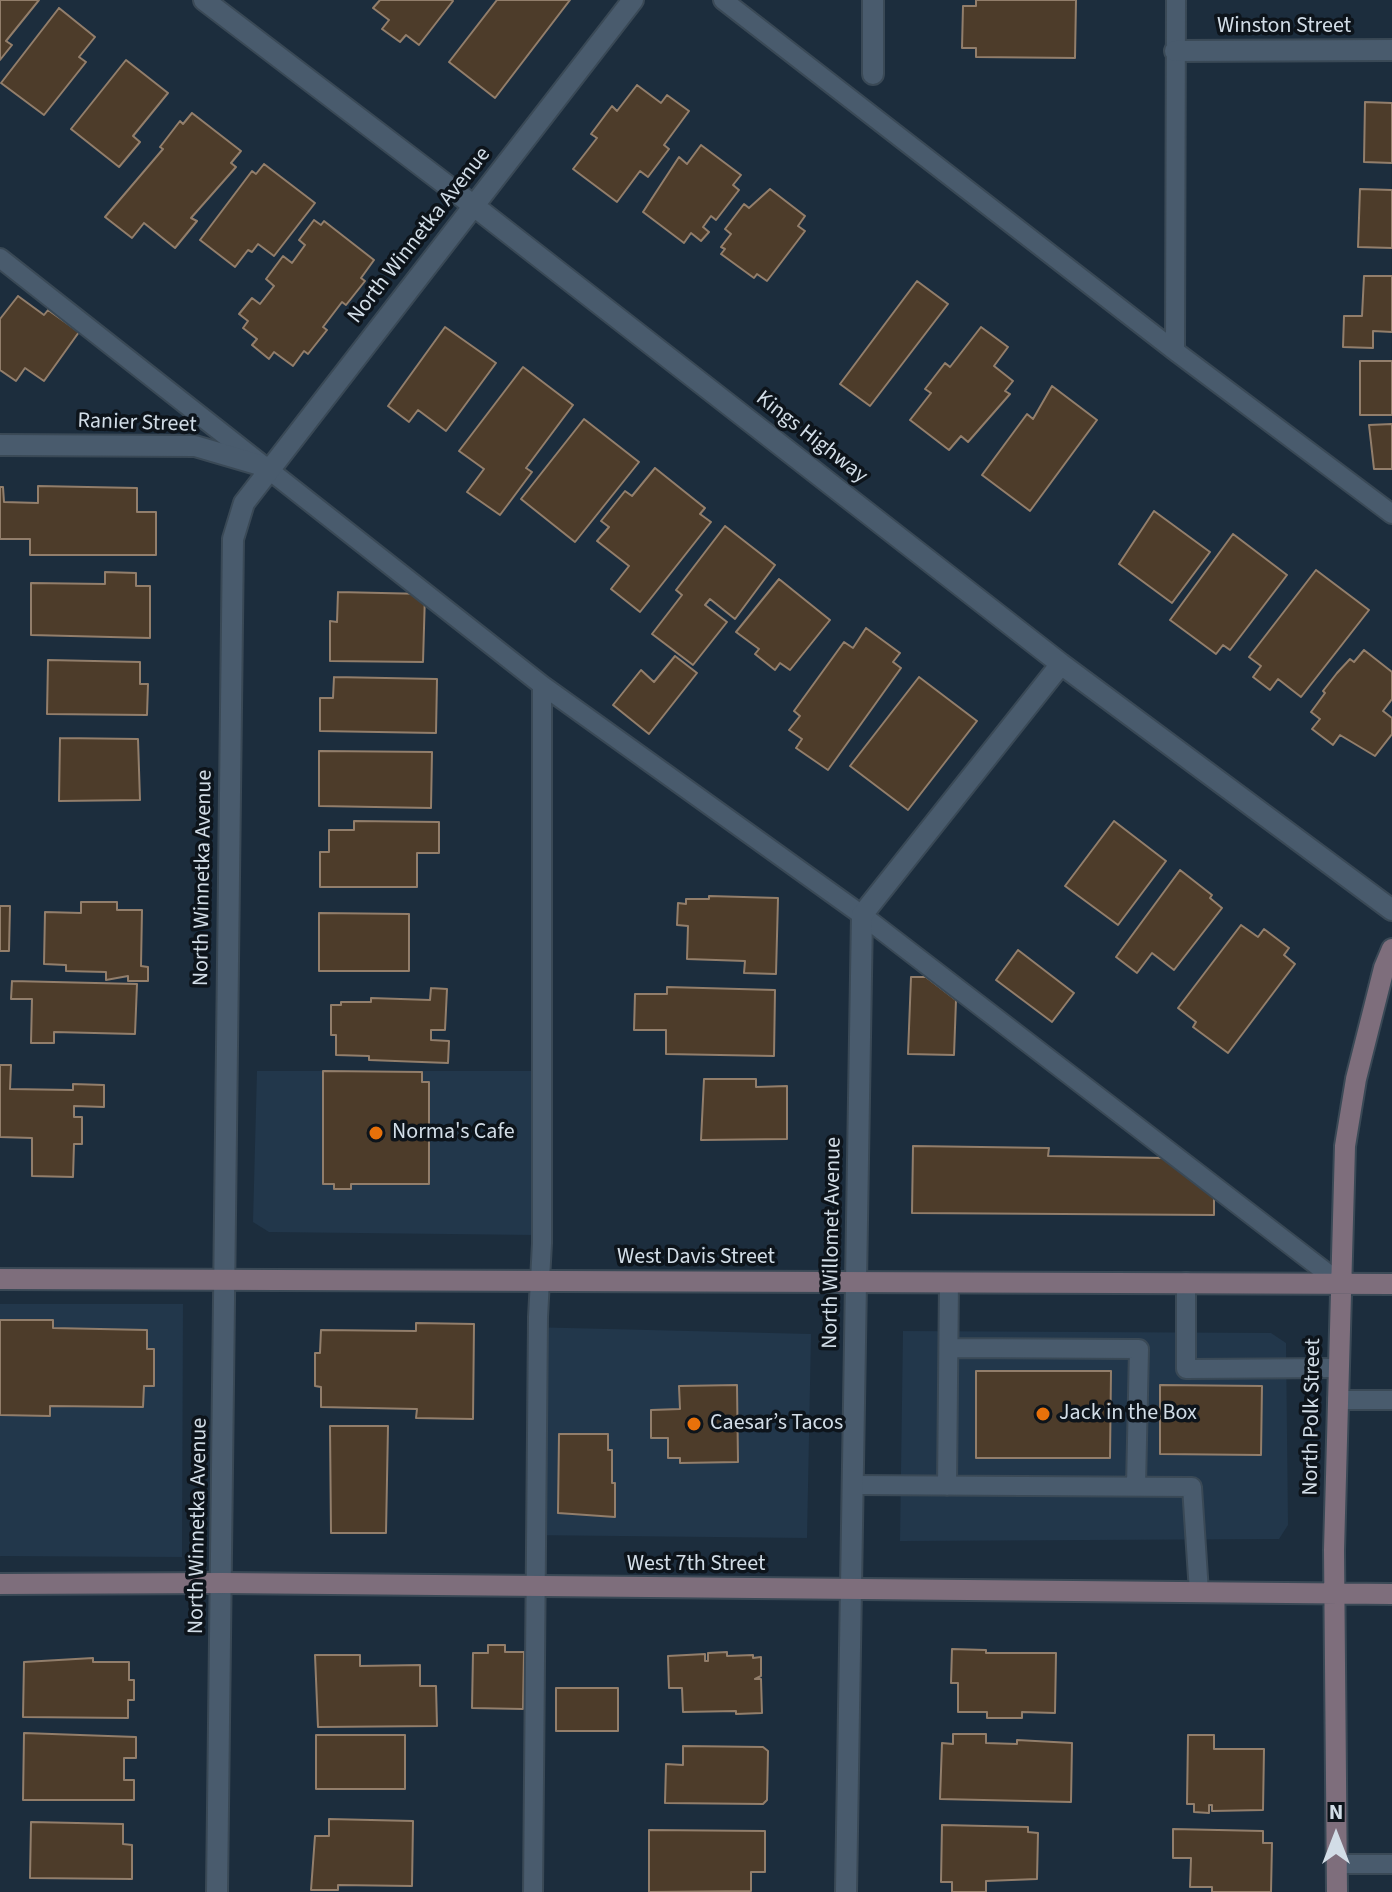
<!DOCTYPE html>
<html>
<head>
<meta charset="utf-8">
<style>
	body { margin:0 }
	#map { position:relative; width:1392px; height:1892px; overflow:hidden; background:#1c2d3d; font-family:"Source Sans 3",sans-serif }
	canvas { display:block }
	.north { position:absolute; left:1296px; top:1796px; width:80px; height:80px; -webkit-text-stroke:6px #0d141b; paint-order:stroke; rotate:0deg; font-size:22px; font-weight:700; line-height:32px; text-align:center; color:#d2dde7 }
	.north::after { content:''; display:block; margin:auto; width:28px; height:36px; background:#d2dde7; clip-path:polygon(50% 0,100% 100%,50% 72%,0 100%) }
</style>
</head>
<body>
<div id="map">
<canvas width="1392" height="1892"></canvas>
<div class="north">N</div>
</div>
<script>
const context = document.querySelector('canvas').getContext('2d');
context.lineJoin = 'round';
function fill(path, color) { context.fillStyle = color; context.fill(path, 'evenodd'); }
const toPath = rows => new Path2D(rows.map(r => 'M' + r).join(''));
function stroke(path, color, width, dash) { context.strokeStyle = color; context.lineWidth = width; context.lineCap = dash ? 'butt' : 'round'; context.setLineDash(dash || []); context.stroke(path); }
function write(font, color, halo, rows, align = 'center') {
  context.font = font + ' "Source Sans 3",sans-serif'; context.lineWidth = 7; context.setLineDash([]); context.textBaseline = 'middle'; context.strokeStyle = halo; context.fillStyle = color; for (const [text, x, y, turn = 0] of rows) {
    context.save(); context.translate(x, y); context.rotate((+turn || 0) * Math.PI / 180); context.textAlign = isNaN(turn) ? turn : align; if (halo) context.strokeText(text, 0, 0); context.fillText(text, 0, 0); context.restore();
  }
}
const built = toPath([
	[257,1071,536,1071,537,1235,269,1232,253,1222],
	[0,1304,183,1304,182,1557,0,1556],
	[527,1327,811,1334,807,1538,526,1535],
	[903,1331,1271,1333,1286,1343,1288,1525,1279,1539,900,1541]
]);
const building = toPath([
	[0,0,39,0,6,41,12,45,0,60,0,0],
	[380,0,452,0,453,1,419,45,406,35,400,42,382,29,389,20,373,8,380,0],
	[497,0,570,0,495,98,449,62,497,0],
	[976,0,1076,0,1075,58,976,57,976,48,962,48,963,6,976,6,976,0],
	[59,8,95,37,79,57,86,62,44,115,1,83,59,8],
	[126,60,168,93,133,136,140,142,119,167,71,129,126,60],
	[637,85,661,103,667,95,689,111,664,145,669,149,648,177,640,171,617,202,573,169,597,138,591,134,612,106,617,111,637,85],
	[1365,102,1392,103,1392,163,1364,162,1365,102],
	[192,113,241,151,231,163,236,167,191,218,197,221,175,248,144,223,132,238,105,217,163,149,160,147,180,121,183,124,192,113],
	[701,145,741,175,733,185,739,190,716,220,711,216,703,227,709,232,701,241,691,233,684,243,643,212,679,157,687,164,701,145],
	[264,164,315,203,274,256,258,244,252,252,248,250,235,267,200,240,252,171,256,174,264,164],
	[770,189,805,216,798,226,805,231,767,281,757,274,754,278,721,254,725,249,721,247,731,234,725,229,744,204,749,208,770,189],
	[1360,189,1392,190,1392,248,1358,247,1360,189],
	[314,220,321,225,324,221,374,260,361,278,365,281,346,305,342,302,323,327,327,330,308,354,304,351,293,366,274,352,269,359,252,345,257,339,243,328,248,321,239,314,252,298,260,304,274,286,266,279,283,256,292,263,305,245,299,240,314,220],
	[1364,276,1392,276,1392,332,1373,331,1373,348,1343,347,1344,316,1362,316,1364,276],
	[917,281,948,304,870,406,840,384,917,281],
	[18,296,44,315,48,310,79,332,44,381,25,368,16,381,0,370,0,319,18,296],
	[445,327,496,363,446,431,418,410,409,422,388,406,445,327],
	[981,327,1008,347,994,366,1013,381,1005,391,1010,394,968,442,961,436,949,450,910,420,931,393,925,389,945,363,950,367,981,327],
	[1360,361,1392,361,1392,415,1360,415,1360,361],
	[523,367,573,405,526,468,532,472,500,515,467,492,484,469,459,451,523,367],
	[1052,386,1097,420,1030,511,982,475,1027,414,1033,419,1052,386],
	[584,419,639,462,575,542,521,499,584,419],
	[1392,424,1392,469,1374,469,1369,425,1392,424],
	[655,468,705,508,700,514,711,522,640,612,611,589,629,566,597,541,609,527,601,521,625,491,632,496,655,468],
	[38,486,137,488,137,512,156,512,156,555,30,555,30,539,0,539,0,487,3,487,4,502,38,503,38,486],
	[1154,511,1210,552,1172,603,1119,564,1154,511],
	[725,526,775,565,735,619,710,599,705,605,727,622,693,665,652,634,682,595,676,590,725,526],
	[1233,534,1287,575,1230,650,1223,645,1216,654,1170,620,1233,534],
	[1316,570,1369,610,1301,697,1278,679,1270,690,1253,677,1261,666,1249,657,1316,570],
	[105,572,136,573,136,586,150,586,150,638,31,635,31,583,105,584,105,572],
	[779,579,830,620,790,670,780,663,775,670,755,654,759,649,736,632,779,579],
	[338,592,425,594,423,662,330,661,330,621,337,622,338,592],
	[866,628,900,653,893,662,901,668,828,770,796,748,802,739,789,730,800,716,794,711,844,642,853,648,866,628],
	[1364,650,1392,672,1392,699,1383,711,1392,718,1392,734,1375,756,1340,735,1333,745,1312,729,1320,719,1311,712,1325,693,1323,691,1337,673,1350,659,1354,662,1364,650],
	[675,656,697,673,649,734,613,705,641,670,654,682,675,656],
	[48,660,140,662,140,684,148,684,147,715,47,714,48,660],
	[334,677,437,679,436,733,320,731,320,698,333,698,334,677],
	[919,677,977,721,908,810,850,766,919,677],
	[60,738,138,739,140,800,59,801,60,738],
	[319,751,432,752,431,808,319,806,319,751],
	[354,821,439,822,439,853,417,853,417,887,320,887,320,852,329,852,329,830,354,830,354,821],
	[1114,821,1166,861,1118,925,1065,886,1114,821],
	[1180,870,1212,895,1210,898,1222,908,1174,970,1152,953,1137,973,1116,957,1180,870],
	[709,896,778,898,776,974,744,973,745,961,687,959,688,926,677,925,678,903,686,904,686,899,709,899,709,896],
	[81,902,117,902,117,910,142,910,141,966,148,967,148,981,128,981,128,976,106,980,106,972,66,971,66,965,44,964,45,912,81,913,81,902],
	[0,906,10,906,9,951,0,951,0,906],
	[319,913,409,914,409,971,319,971,319,913],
	[1241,925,1258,937,1264,929,1289,948,1284,955,1295,964,1228,1053,1193,1027,1196,1022,1178,1008,1241,925],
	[1018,950,1074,993,1052,1022,996,980,1018,950],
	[911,977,926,977,956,1000,954,1055,908,1054,911,977],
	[12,981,137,984,135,1034,54,1032,54,1043,31,1043,32,999,11,999,12,981],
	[667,987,775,990,774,1056,666,1054,666,1030,634,1030,635,994,667,994,667,987],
	[431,988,447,989,445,1030,431,1030,431,1040,449,1041,448,1063,369,1060,369,1056,336,1055,336,1035,331,1035,331,1005,341,1005,341,1002,371,1002,371,998,430,1000,431,988],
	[0,1065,11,1065,10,1089,73,1090,73,1084,104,1085,104,1107,74,1106,74,1117,82,1117,82,1144,74,1144,73,1177,32,1176,32,1138,0,1137,0,1065],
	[323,1071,422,1072,422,1082,429,1082,429,1184,351,1184,351,1189,334,1189,334,1184,323,1184,323,1071],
	[704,1079,756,1079,756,1087,787,1086,787,1139,701,1140,704,1079],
	[913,1146,1049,1148,1048,1156,1165,1158,1214,1194,1214,1215,912,1213,913,1146],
	[0,1320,53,1320,53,1328,147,1330,147,1349,154,1349,154,1386,144,1386,143,1407,50,1406,50,1416,0,1415,0,1320],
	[416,1323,474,1324,473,1419,416,1418,417,1409,321,1407,321,1387,315,1386,315,1353,320,1353,321,1330,416,1331,416,1323],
	[976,1371,1111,1371,1110,1458,976,1458,976,1371],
	[737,1385,738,1462,680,1463,680,1458,668,1458,668,1438,651,1438,651,1410,680,1409,679,1386,737,1385],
	[1160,1385,1262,1386,1261,1455,1160,1454,1160,1385],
	[330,1426,388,1426,386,1533,331,1533,330,1426],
	[559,1434,608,1434,608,1450,612,1450,612,1483,615,1483,615,1517,558,1513,559,1434],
	[488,1645,505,1645,505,1652,524,1652,523,1709,472,1708,473,1653,488,1653,488,1645],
	[952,1649,986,1650,986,1653,1056,1653,1055,1713,1022,1712,1022,1718,987,1718,987,1712,958,1712,958,1683,951,1683,952,1649],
	[727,1652,727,1656,753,1655,753,1658,761,1657,761,1676,755,1679,761,1679,762,1713,736,1714,736,1711,683,1712,682,1688,669,1688,668,1656,705,1654,705,1661,708,1661,708,1653,727,1652],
	[315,1655,360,1655,360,1666,420,1665,420,1686,436,1686,437,1726,318,1727,315,1655],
	[93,1658,93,1662,129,1662,129,1680,134,1680,134,1700,128,1700,128,1718,23,1717,24,1662,93,1658],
	[556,1688,618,1688,618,1731,556,1731,556,1688],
	[24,1733,136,1737,136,1758,124,1758,124,1780,134,1780,134,1800,23,1800,24,1733],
	[953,1734,986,1734,986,1743,1017,1744,1017,1740,1072,1743,1071,1802,940,1799,942,1743,953,1744,953,1734],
	[316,1735,405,1735,405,1789,316,1789,316,1735],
	[1188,1735,1214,1735,1214,1749,1264,1749,1263,1810,1212,1811,1212,1805,1209,1805,1209,1813,1194,1812,1194,1804,1187,1804,1188,1735],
	[683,1746,763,1747,768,1751,767,1800,763,1804,665,1803,666,1764,683,1765,683,1746],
	[329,1819,413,1821,412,1886,338,1885,338,1890,311,1890,315,1836,329,1836,329,1819],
	[31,1822,123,1824,123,1844,132,1845,132,1879,30,1878,31,1822],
	[942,1825,1028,1827,1028,1832,1038,1833,1037,1879,986,1881,986,1892,952,1892,952,1882,941,1882,942,1825],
	[1173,1829,1263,1831,1263,1843,1272,1843,1271,1892,1212,1892,1212,1887,1190,1887,1191,1858,1173,1858,1173,1829],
	[649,1830,765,1831,765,1872,751,1872,751,1891,649,1892,649,1830]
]);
const lane = toPath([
	[723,0,1175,351,1392,514],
	[0,258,542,685,542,1243,538,1317,533,1892],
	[1175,351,1176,0],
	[542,685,862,915,1340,1283],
	[1186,1282,1186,1369,1337,1368],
	[949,1348,1139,1349,1136,1486],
	[1337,1400,1392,1400],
	[853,1485,1192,1487,1199,1592],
	[947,1486,949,1282],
	[1337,1864,1392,1864]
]);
const street = toPath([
	[204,0,474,206,1061,664,1392,910],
	[873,0,873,74],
	[1175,51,1392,50],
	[0,445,195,446,270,468],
	[217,1892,233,539,244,503,633,0],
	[846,1892,862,915,1061,664]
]);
const secondary = toPath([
	[0,1279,1392,1284],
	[0,1584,223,1583,1392,1594],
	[1337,1892,1334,1550,1345,1146,1356,1079,1384,968,1392,949]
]);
const markers = [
	[376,1133,8,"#e8710a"],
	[1043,1414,8,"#e8710a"],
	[694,1424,8,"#e8710a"]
];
const streetNames = [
	["Winston Street",1284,27],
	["North Winnetka Avenue",420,236,-52],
	["Ranier Street",137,424,2],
	["Kings Highway",811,438,38],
	["North Winnetka Avenue",204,878,-89],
	["North Willomet Avenue",833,1243,-89],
	["West Davis Street",696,1258],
	["North Polk Street",1313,1417,-89],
	["North Winnetka Avenue",199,1526,-89],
	["West 7th Street",696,1565]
];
const poiNames = [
	["Norma's Cafe",392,1133],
	["Jack in the Box",1059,1414],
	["Caesar’s Tacos",710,1424]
];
fill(built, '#22374b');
fill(building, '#4d3c2a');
stroke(building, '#927e6b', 2);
stroke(lane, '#3a4956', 22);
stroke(street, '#3a4956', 24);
stroke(secondary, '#3a4956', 24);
stroke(lane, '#495b6d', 18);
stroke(street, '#495b6d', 20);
stroke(secondary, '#7e6e7c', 20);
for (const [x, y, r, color] of markers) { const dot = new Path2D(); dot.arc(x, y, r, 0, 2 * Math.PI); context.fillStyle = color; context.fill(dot); stroke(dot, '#0d141b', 3); }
write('22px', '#d2dde7', '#0d141b', streetNames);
write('22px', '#d2dde7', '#0d141b', poiNames, 'left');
</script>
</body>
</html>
